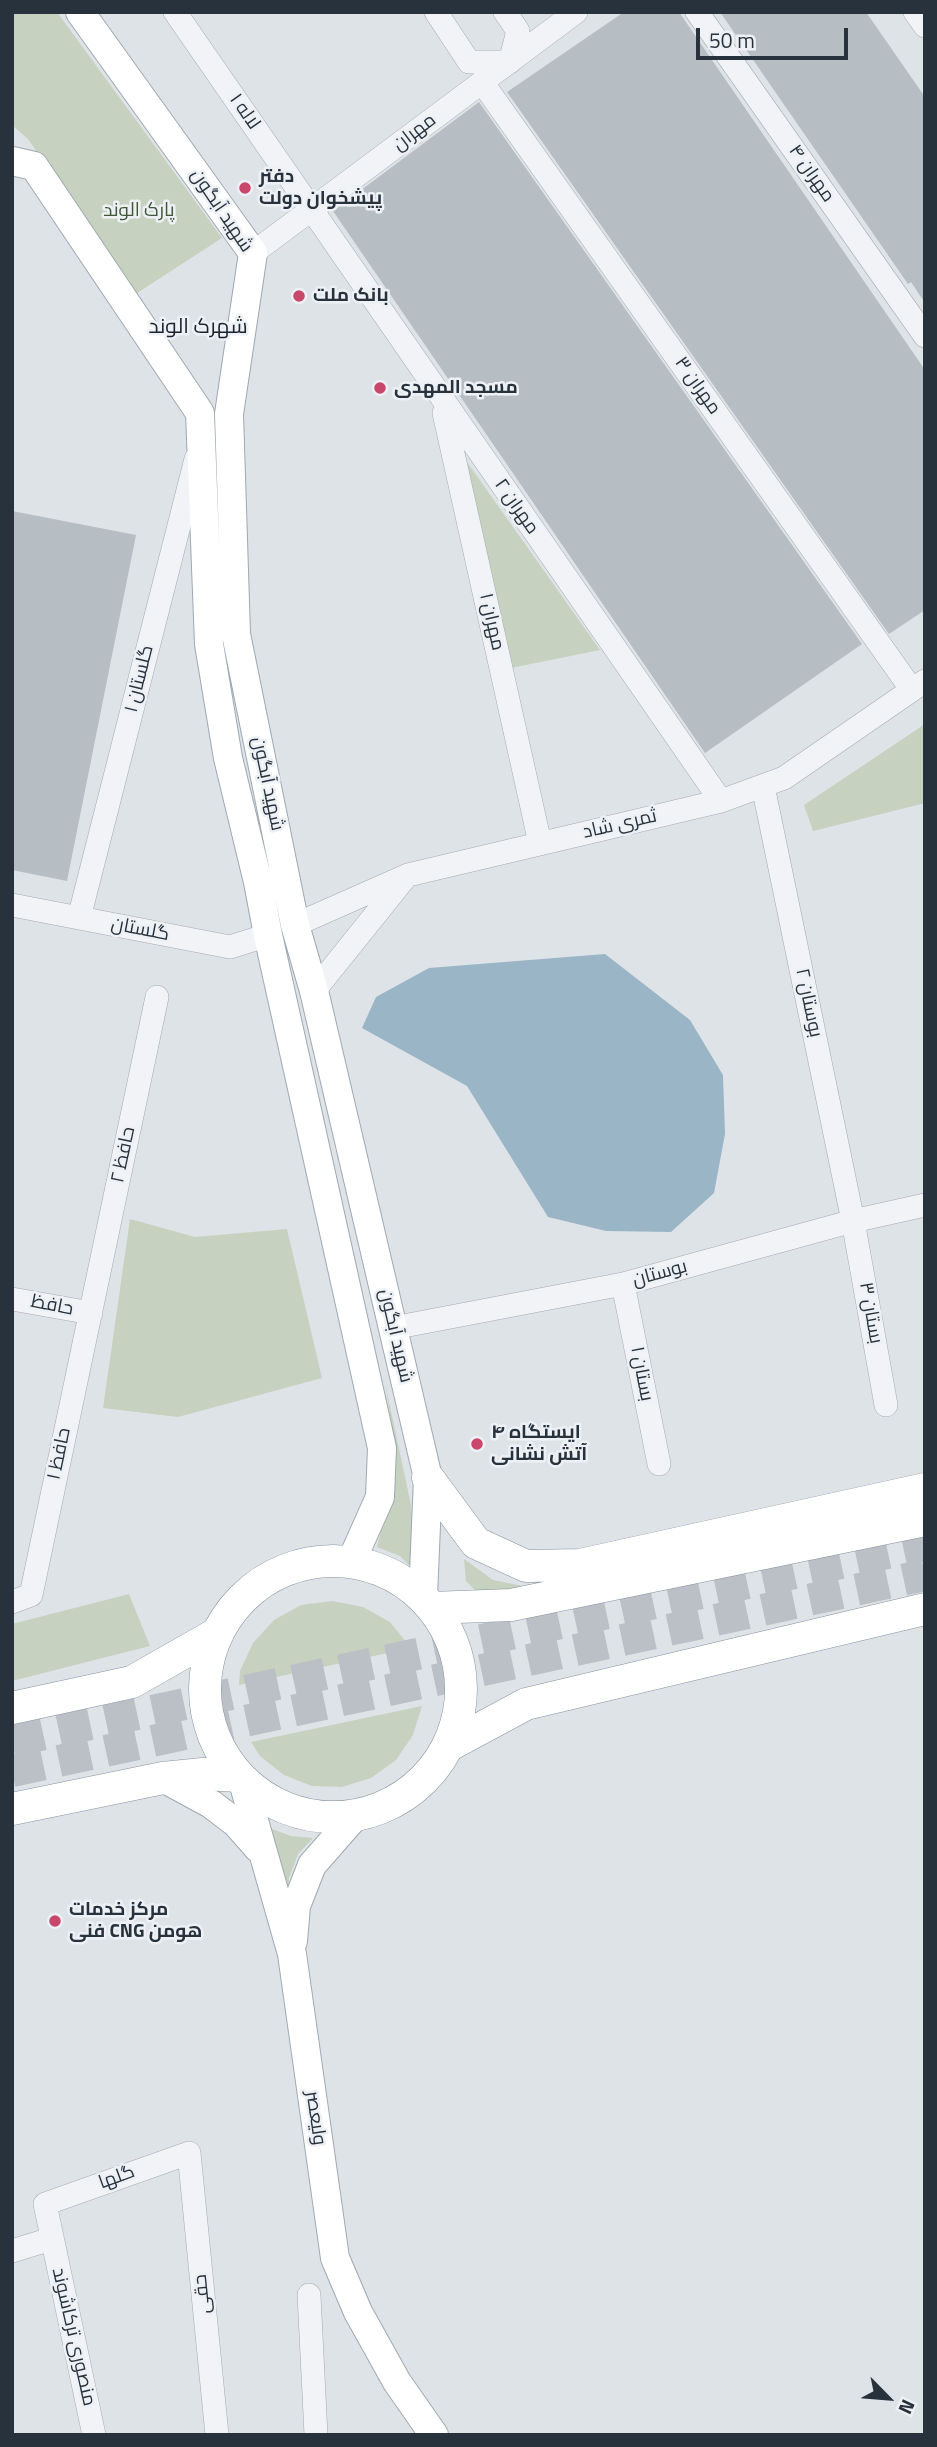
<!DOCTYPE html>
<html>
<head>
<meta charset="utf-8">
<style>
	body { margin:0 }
	#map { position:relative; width:937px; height:2447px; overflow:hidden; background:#dee3e7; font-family:"Titillium Web",sans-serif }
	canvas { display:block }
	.frame { position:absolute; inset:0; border:14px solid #28323d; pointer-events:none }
	.north { position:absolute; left:853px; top:2363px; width:70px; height:70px; -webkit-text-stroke:5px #edf1f5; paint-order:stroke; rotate:115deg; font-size:19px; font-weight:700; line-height:28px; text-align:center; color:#28323d }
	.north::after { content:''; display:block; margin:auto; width:24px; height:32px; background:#28323d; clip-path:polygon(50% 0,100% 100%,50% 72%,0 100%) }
	.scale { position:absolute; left:696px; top:28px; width:152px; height:32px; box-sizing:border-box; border:4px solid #28323d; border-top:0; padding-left:9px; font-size:21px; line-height:24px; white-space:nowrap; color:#28323d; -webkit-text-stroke:5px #edf1f5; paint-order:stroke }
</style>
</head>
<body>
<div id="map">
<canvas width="937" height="2447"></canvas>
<div class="frame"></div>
<div class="north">N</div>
<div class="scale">50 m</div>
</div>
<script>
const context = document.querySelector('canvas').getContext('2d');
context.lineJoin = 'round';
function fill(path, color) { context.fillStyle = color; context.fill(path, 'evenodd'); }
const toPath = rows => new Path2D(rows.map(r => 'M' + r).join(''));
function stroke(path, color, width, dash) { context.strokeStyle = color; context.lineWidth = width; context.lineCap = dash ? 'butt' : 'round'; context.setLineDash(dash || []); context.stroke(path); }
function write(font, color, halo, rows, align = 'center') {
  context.font = font + ' "Titillium Web",Cairo,sans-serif'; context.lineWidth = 5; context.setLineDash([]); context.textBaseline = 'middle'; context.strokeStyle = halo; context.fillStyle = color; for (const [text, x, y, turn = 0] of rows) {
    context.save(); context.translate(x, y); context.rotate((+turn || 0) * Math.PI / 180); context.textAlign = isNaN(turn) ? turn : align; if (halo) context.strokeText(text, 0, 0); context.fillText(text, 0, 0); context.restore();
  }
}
const green = toPath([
	[12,12,57,12,222,238,134,295,28,139,12,125],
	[467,462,600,650,511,668],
	[925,724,925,803,813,831,804,805],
	[130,1219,195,1237,287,1229,322,1378,178,1417,103,1408],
	[385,1383,411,1505,415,1571,400,1556,377,1547,393,1481,394,1439],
	[464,1559,493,1580,522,1586,523,1591,476,1591,466,1581],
	[129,1594,150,1646,12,1681,12,1624],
	[332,1601,363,1607,390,1622,411,1648,239,1685,240,1671,253,1643,274,1620,301,1605],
	[422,1706,413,1735,396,1760,371,1778,342,1787,312,1786,284,1775,260,1756,251,1742],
	[272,1829,291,1836,313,1838,298,1854,289,1878,287,1906]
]);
const water = toPath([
	[605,954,690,1020,723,1075,725,1134,714,1193,671,1232,606,1231,548,1217,467,1086,362,1028,376,997,429,968]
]);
const building = toPath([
	[624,12,679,12,925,370,925,610,889,634,507,92],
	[720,12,866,12,925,97,925,303,911,282,908,284],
	[479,102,862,644,705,753,333,211],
	[12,511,136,535,67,881,12,870]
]);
const highwayTunnel = toPath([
	[12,1741,925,1545],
	[12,1771,925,1575]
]);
const minor = toPath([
	[175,12,721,801],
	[436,12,469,62,510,62,518,31,505,12],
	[697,12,925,336],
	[915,12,925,26],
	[482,82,912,690],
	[253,253,576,12],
	[444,413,540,843],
	[763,786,853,1221,886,1405],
	[12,905,230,947,268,935],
	[79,918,196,459],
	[295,925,408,875,721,801,784,778,925,681],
	[314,991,404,879],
	[623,1284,659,1464],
	[12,1299,91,1313],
	[393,1328,623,1284,853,1221,925,1205],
	[12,1602,31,1595,157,997],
	[12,2251,51,2239],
	[309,2295,316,2435],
	[94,2435,45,2204,189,2153,217,2435]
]);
const major = toPath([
	[80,12,253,253,229,414,236,634,295,925,314,991,428,1478,423,1597],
	[12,161,34,166,200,413,209,644,228,758,258,882,268,935,382,1448,380,1497,351,1562],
	[163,1778,211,1804,236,1823,258,1848],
	[243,1782,292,1954,335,2258,358,2312,397,2382,434,2435],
	[293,1941,296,1906,312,1865,355,1816]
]);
const highway = toPath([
	[428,1478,476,1543,526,1566,580,1565,925,1489],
	'205 1689a128 128 0 1 1 256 0a128 128 0 1 1-256 0Z',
	[432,1608,511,1605,925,1520],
	[12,1708,132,1682,218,1633],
	[448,1746,526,1704,925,1609],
	[12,1809,163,1778,203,1774,239,1776]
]);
const markers = [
	[245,188,7,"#c8476b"],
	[299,296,7,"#c8476b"],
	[380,388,7,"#c8476b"],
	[477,1444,7,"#c8476b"],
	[55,1921,7,"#c8476b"]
];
const streetNames = [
	["لاله ۱",244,112,55],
	["مهران",415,133,-37],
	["مهران ۴",811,174,55],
	["شهید آبگون",221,211,56],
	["مهران ۳",697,386,55],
	["مهران ۲",516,507,55],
	["۱ مهران",491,622,77],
	["گلستان ۱",140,679,-76],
	["شهید آبگون",267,784,78],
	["ثمری شاد",620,825,-13],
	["گلستان",140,930,11],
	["بوستان ۲",808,1003,78],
	["حافظ ۲",124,1155,-78],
	["بوستان",660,1274,-15],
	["حافظ",52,1306,11],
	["بستان ۳",870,1313,80],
	["شهید آبگون",395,1336,77],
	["بستان ۱",641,1374,79],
	["حافظ ۱",60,1454,-78],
	["ولیعصر",315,2118,82],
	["گلها",117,2178,-20],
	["حقی",203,2294,-96],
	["منصوری ترکاشوند",73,2337,77]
];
const poiNames = [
	["دفتر",259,177],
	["پیشخوان دولت",259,199],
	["بانک ملت",313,296],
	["مسجد المهدی",394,388],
	["ایستگاه ۴",491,1433],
	["آتش نشانی",491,1455],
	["مرکز خدمات",69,1910],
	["فنی CNG هومن",69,1932]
];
const parkNames = [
	["پارک الوند",139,211]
];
const neighbourhoodNames = [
	["شهرک الوند",198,328]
];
fill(green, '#c6d1c0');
fill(water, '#9ab5c6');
fill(building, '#b6bdc3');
stroke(highwayTunnel, '#bac0c5', 32, [32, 16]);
stroke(minor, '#a4aab1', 24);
stroke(major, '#9ea9b2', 30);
stroke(highway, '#86929d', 33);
stroke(minor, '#f1f3f6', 23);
stroke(major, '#fff', 28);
stroke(highway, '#fff', 32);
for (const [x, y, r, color] of markers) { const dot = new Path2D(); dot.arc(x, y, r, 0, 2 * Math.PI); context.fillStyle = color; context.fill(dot); stroke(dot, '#edf1f5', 2.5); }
write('19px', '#28323d', '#edf1f5', streetNames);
write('bold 19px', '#28323d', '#edf1f5', poiNames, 'left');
write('19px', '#415836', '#edf1f5', parkNames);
write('21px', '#1a232e', '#edf1f5', neighbourhoodNames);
</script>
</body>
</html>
